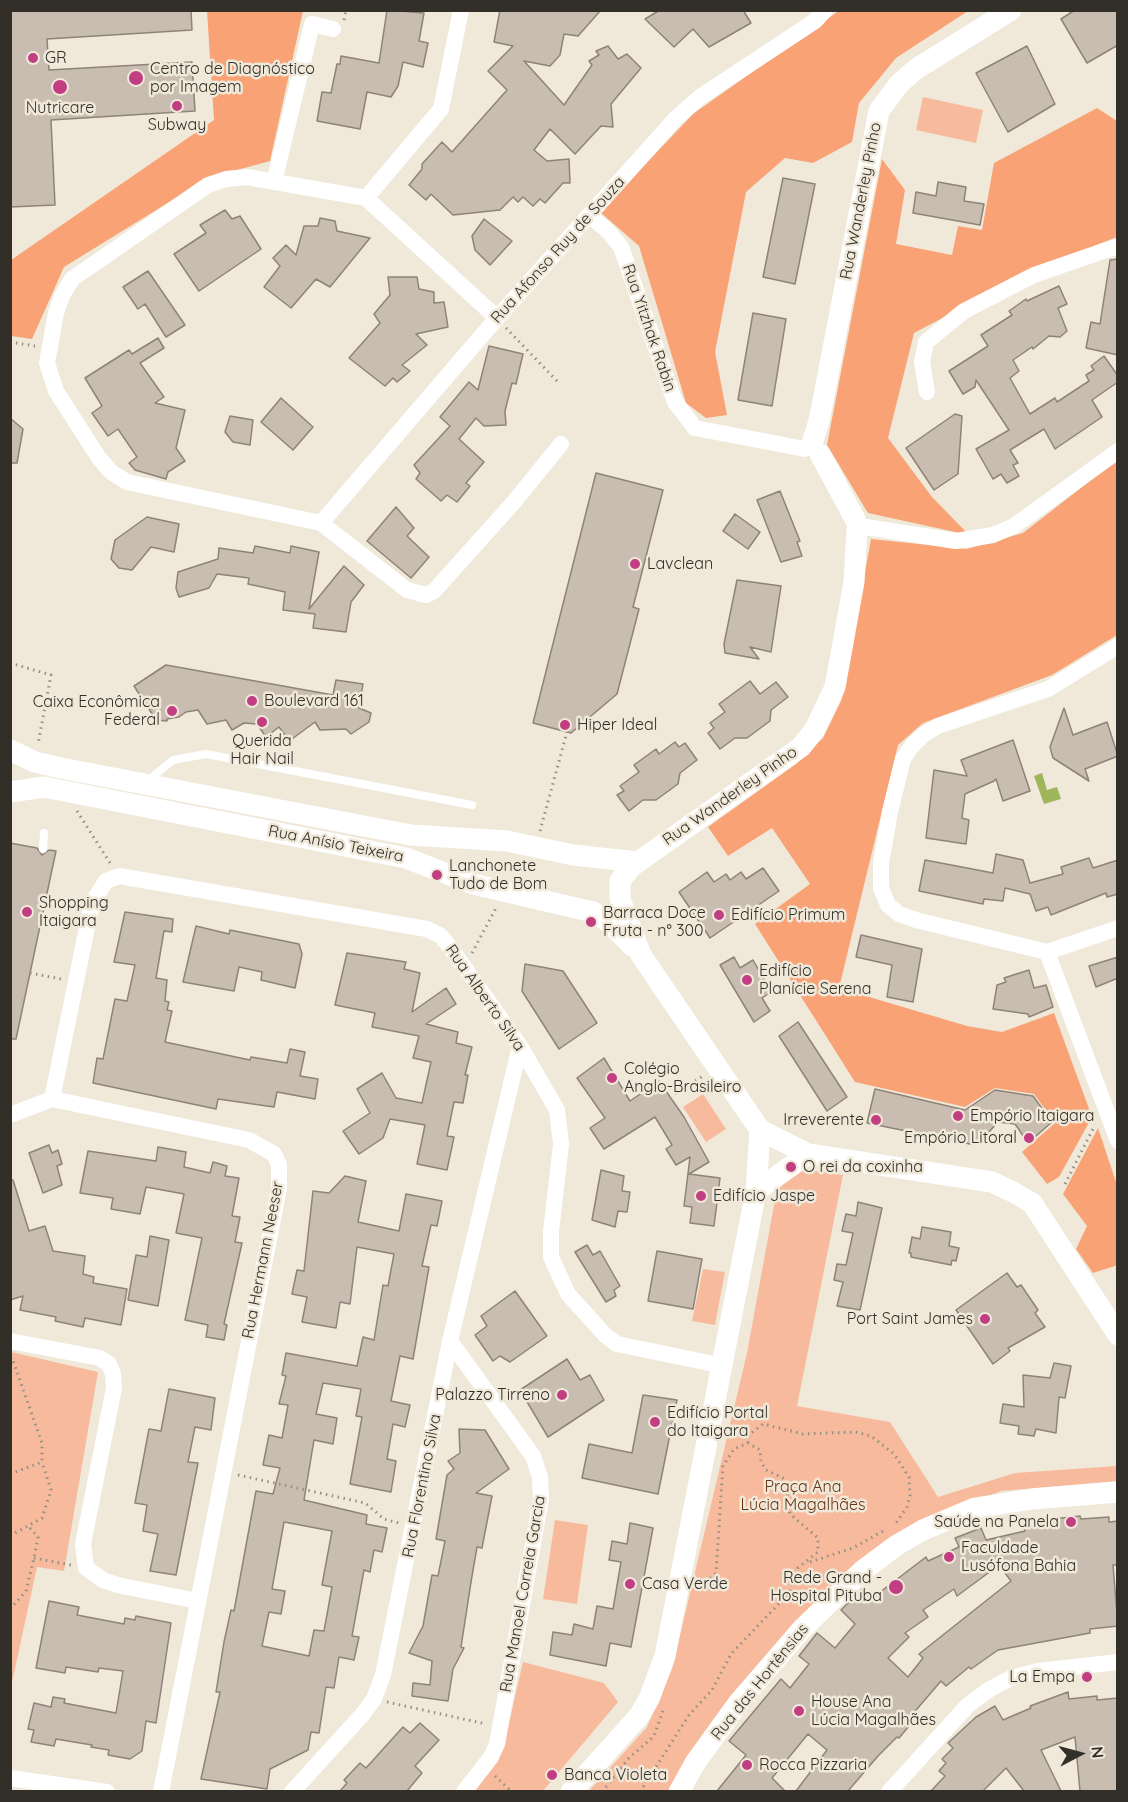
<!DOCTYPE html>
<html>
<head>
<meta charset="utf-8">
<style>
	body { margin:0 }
	#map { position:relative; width:1128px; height:1802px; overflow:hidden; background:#f0e9da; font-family:Quicksand,sans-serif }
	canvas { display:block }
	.frame { position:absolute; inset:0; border:12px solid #322f29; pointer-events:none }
	.north { position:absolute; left:1050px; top:1724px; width:60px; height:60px; -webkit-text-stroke:4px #f0e9da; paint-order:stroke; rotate:84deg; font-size:16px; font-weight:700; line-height:24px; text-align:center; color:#322f29 }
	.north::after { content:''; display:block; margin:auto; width:21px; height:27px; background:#322f29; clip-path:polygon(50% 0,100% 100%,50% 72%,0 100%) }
</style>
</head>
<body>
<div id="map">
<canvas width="1128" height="1802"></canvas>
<div class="frame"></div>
<div class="north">N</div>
</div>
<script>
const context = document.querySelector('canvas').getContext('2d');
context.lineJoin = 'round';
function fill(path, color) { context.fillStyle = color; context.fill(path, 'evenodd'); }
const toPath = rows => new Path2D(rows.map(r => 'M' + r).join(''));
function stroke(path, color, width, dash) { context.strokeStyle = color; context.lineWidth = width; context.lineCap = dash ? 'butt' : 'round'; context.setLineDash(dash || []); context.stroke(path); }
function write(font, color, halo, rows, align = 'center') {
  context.font = font + ' Quicksand,sans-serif'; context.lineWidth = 5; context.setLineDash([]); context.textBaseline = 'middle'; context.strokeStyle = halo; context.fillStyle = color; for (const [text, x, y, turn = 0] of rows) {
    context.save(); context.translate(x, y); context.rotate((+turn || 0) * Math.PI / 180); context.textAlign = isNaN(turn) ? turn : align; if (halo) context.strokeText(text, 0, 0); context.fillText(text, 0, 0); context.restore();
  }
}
const green = toPath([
	[923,97,983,110,976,143,916,130],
	[703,1094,726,1129,706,1142,683,1107],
	[800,1169,843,1175,797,1406,890,1422,938,1497,1015,1473,1117,1466,1117,1481,1001,1491,941,1515,844,1574,674,1791,588,1792,647,1727,672,1669,747,1353,776,1194,787,1176],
	[703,1269,725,1272,715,1325,692,1321],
	[11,1352,98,1372,64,1571,37,1567,11,1687],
	[555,1520,588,1525,577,1604,543,1599],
	[523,1662,604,1683,618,1702,543,1791,472,1792,503,1749]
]);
const forest = toPath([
	[840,10,968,11,896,58,859,103,852,142,813,163,785,158,746,192,715,352,727,415,706,418,686,403,639,246,600,212,693,114],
	[207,11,303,11,270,161,208,178,64,267,32,339,11,336,11,260,214,120],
	[1097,108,1117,121,1117,237,1033,270,914,333,888,438,932,497,969,535,868,513,827,445,882,159,905,190,896,244,952,255,958,226,982,230,994,163],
	[1117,460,1117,635,1052,675,923,723,898,745,839,988,967,1026,1002,1032,1054,1013,1092,1117,1059,1177,1047,1184,1022,1152,1055,1123,1034,1094,995,1088,965,1107,855,1082,755,924,810,884,772,828,728,856,708,827,796,764,823,738,842,699,871,539,967,549,1023,533],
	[1098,1128,1117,1185,1118,1265,1093,1273,1076,1249,1087,1226,1063,1194]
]);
const water = toPath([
	[1042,773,1047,790,1057,787,1061,799,1044,804,1034,776]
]);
const building = toPath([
	[10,10,191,10,192,30,47,39,49,70,192,62,195,111,51,120,55,205,10,207,10,10],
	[387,10,424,13,419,41,428,43,423,67,403,62,398,86,391,97,367,92,360,129,317,121,322,92,331,93,337,64,340,64,341,56,379,63,387,10],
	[500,10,601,10,578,36,564,34,560,55,550,66,524,61,564,105,592,65,589,61,599,55,596,51,608,46,618,59,627,54,641,68,611,104,613,127,601,126,575,154,550,129,534,150,547,161,569,159,570,183,563,183,545,203,540,199,533,206,523,197,518,202,513,197,500,210,453,215,431,194,426,200,409,185,422,169,422,164,442,142,452,152,507,90,488,71,513,46,494,42,500,10],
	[660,10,743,10,751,23,709,47,693,29,674,47,645,19,660,10],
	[1075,10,1118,10,1118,45,1087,63,1061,19,1075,10],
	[1027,46,1055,104,1008,132,976,73,1027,46],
	[783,178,815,184,795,284,763,277,783,178],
	[938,182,966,187,964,201,984,204,980,225,913,213,916,192,936,196,938,182],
	[225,210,232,219,240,216,261,249,199,291,174,254,206,233,200,225,225,210],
	[320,218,335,221,337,231,370,238,330,287,316,279,291,308,264,287,280,266,273,258,286,245,296,255,304,226,318,226,320,218],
	[484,219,512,241,490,265,475,250,472,236,484,219],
	[1118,259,1118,355,1086,348,1091,322,1100,324,1110,260,1118,259],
	[148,271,185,325,166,337,145,304,138,309,123,287,148,271],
	[388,277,417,277,419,289,434,292,434,303,444,302,448,327,416,334,427,345,402,365,410,371,397,382,393,378,385,386,349,358,380,323,374,314,390,295,388,277],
	[1059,286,1067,304,1058,308,1067,331,1060,337,1049,336,1033,349,1032,347,1013,360,1019,371,1010,378,1030,414,1055,398,1057,402,1089,381,1086,375,1094,370,1091,366,1104,356,1118,376,1118,382,1092,400,1102,417,1055,449,1044,429,1010,450,1018,463,1013,465,1019,476,1007,483,1001,474,993,479,976,449,1009,430,976,380,975,387,963,394,949,371,988,346,981,335,1012,315,1009,311,1026,299,1027,301,1059,286],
	[753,313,786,319,772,406,738,400,753,313],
	[158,338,164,348,140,363,164,397,155,403,185,410,176,448,185,461,168,472,166,479,135,470,129,463,137,457,118,429,108,436,92,413,102,406,85,378,129,350,132,354,158,338],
	[489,346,523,354,516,384,512,383,505,411,506,425,484,426,476,418,459,439,484,462,466,483,470,486,457,502,447,495,441,501,416,479,420,473,414,465,450,426,440,417,469,382,478,390,489,346],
	[281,398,313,427,293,450,261,422,281,398],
	[955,414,962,416,958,474,934,490,906,448,955,414],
	[230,416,253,420,250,445,233,442,225,432,230,416],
	[10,418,23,429,17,463,10,463,10,418],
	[596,473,663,490,633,607,639,609,617,694,571,733,533,723,596,473],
	[780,491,800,541,797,542,802,556,781,562,757,500,780,491],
	[396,507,414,528,407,536,429,557,411,578,367,541,396,507],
	[735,514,760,532,748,549,723,531,735,514],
	[147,517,179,524,174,552,151,547,132,570,119,568,111,559,115,540,147,517],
	[255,546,290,553,291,546,319,552,309,609,344,566,364,585,351,602,346,632,313,628,315,614,283,610,285,592,248,584,249,578,217,574,209,588,179,597,176,588,178,572,218,559,219,548,253,553,255,546],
	[737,580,781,586,771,652,750,647,759,659,725,653,724,644,737,580],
	[166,665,333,695,336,680,363,684,359,708,371,713,369,722,351,734,346,729,320,730,315,722,292,739,287,738,279,727,266,737,257,724,244,723,232,730,226,720,207,724,198,710,186,712,179,717,167,719,167,721,156,720,134,686,166,665],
	[750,681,760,694,776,682,788,697,771,710,770,721,747,738,735,738,720,749,708,733,714,728,710,723,725,712,719,704,750,681],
	[1064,708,1073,735,1107,722,1118,756,1085,769,1089,781,1053,758,1050,747,1064,708],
	[1013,740,1030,791,1003,801,996,779,994,781,965,794,962,818,969,820,966,844,926,838,934,770,967,776,961,760,1013,740],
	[675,742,679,747,685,743,697,760,680,773,678,784,656,800,643,800,629,811,617,795,624,791,620,786,639,772,634,765,656,749,659,754,675,742],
	[10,843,37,848,42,855,49,850,56,851,16,1039,10,1039,10,843],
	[996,854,1023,860,1030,883,1063,874,1061,867,1089,858,1093,868,1118,860,1118,894,1107,897,1106,893,1051,915,1048,907,1036,911,1030,894,1005,888,1003,901,984,899,983,904,919,891,925,860,993,873,996,854],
	[763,868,779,891,710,938,679,892,707,872,714,882,726,874,730,880,741,872,746,879,763,868],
	[125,912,173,919,172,932,164,931,156,978,167,980,165,1001,169,1002,167,1010,172,1011,165,1042,250,1060,251,1057,287,1063,290,1049,305,1052,300,1076,318,1079,315,1099,277,1092,274,1107,218,1099,216,1109,93,1083,97,1058,103,1059,115,999,127,1001,135,965,114,962,125,912],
	[196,926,229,934,230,930,299,944,302,954,295,988,261,980,262,972,239,967,234,991,183,982,196,926],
	[861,935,922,949,913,1002,887,997,892,965,856,957,861,935],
	[347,953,406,962,404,969,420,973,412,1012,446,988,456,1004,426,1024,458,1032,456,1043,472,1047,465,1075,468,1075,463,1103,454,1102,447,1136,454,1137,447,1170,417,1164,425,1125,390,1119,383,1138,359,1154,343,1131,370,1113,357,1089,382,1073,396,1098,422,1103,431,1062,413,1058,419,1036,372,1027,375,1013,335,1005,347,953],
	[734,957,740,968,753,960,771,992,762,998,770,1011,754,1022,720,965,734,957],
	[1118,957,1118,978,1096,987,1089,966,1118,957],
	[525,964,563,971,597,1023,559,1049,522,991,525,964],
	[1029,970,1034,988,1046,985,1053,1007,1029,1017,1028,1014,993,1009,997,985,1006,982,1004,978,1029,970],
	[798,1022,847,1097,827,1111,779,1036,798,1022],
	[604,1058,630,1101,659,1081,684,1117,709,1162,689,1174,720,1178,714,1226,690,1223,692,1207,684,1206,690,1157,676,1165,666,1149,672,1145,655,1117,604,1149,590,1128,605,1118,577,1078,604,1058],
	[875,1089,965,1110,995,1090,1033,1096,1052,1122,1028,1143,1015,1124,998,1122,979,1143,970,1144,867,1123,875,1089],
	[49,1145,52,1153,58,1150,62,1164,57,1166,62,1185,43,1193,29,1153,49,1145],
	[158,1147,186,1152,184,1167,210,1173,213,1162,227,1166,225,1176,239,1178,232,1216,240,1217,235,1242,242,1243,224,1324,227,1325,224,1340,206,1337,208,1325,185,1320,202,1238,176,1233,184,1194,146,1187,140,1214,111,1209,113,1198,80,1193,88,1151,156,1161,158,1147],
	[601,1170,624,1176,622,1191,630,1192,627,1212,618,1211,615,1227,592,1220,601,1170],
	[345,1176,366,1181,358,1222,399,1231,406,1194,442,1201,437,1226,431,1225,422,1266,429,1267,413,1359,400,1356,391,1401,410,1405,405,1427,393,1424,387,1459,396,1461,391,1492,350,1484,362,1417,356,1416,361,1389,323,1383,316,1414,337,1418,333,1444,314,1440,304,1500,367,1515,366,1524,387,1528,382,1552,374,1550,370,1572,364,1570,352,1636,359,1637,354,1660,339,1657,334,1688,326,1687,319,1733,311,1732,308,1750,270,1769,267,1789,201,1779,220,1692,216,1692,224,1642,231,1610,234,1611,256,1491,273,1494,280,1468,263,1465,269,1435,282,1438,288,1405,279,1404,286,1376,282,1375,286,1353,357,1366,363,1337,374,1340,383,1285,388,1286,394,1254,357,1247,350,1304,340,1302,336,1328,302,1322,307,1297,292,1294,297,1270,304,1271,313,1191,329,1193,345,1176],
	[284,1522,332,1531,322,1585,332,1587,324,1631,314,1630,309,1656,262,1646,269,1612,281,1614,285,1591,272,1589,284,1522],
	[13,1180,29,1231,45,1226,53,1251,85,1256,83,1274,94,1277,93,1283,127,1289,121,1325,85,1318,83,1327,55,1321,56,1317,20,1310,23,1296,10,1300,10,1181,13,1180],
	[858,1202,882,1208,860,1310,837,1306,843,1282,834,1280,837,1264,846,1265,853,1233,842,1231,846,1214,856,1216,858,1202],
	[922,1227,951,1232,949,1246,959,1248,956,1261,952,1260,951,1265,911,1257,911,1253,909,1253,912,1237,920,1239,922,1227],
	[150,1236,169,1240,158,1306,128,1300,136,1255,147,1257,150,1236],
	[587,1245,593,1255,600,1251,620,1286,614,1290,616,1296,606,1302,575,1252,587,1245],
	[657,1251,702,1259,693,1309,648,1301,657,1251],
	[1007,1273,1017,1287,1021,1285,1038,1310,1035,1313,1045,1327,1008,1348,1010,1351,993,1364,956,1310,1007,1273],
	[515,1291,547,1336,510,1362,500,1356,493,1361,475,1335,487,1326,481,1316,515,1291],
	[567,1359,580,1380,590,1375,604,1400,548,1437,520,1390,567,1359],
	[1054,1363,1071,1366,1065,1398,1059,1397,1056,1433,1036,1429,1034,1436,1018,1434,1019,1426,1000,1423,1003,1404,1024,1407,1023,1375,1050,1378,1054,1363],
	[169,1389,215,1398,211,1430,195,1427,188,1462,198,1463,176,1575,150,1571,158,1534,143,1531,147,1505,135,1503,149,1429,161,1431,169,1389],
	[643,1395,677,1400,658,1494,582,1478,589,1444,632,1453,643,1395],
	[459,1429,485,1430,509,1469,476,1493,492,1496,482,1548,477,1547,471,1582,461,1647,464,1648,453,1669,448,1701,412,1696,413,1683,430,1685,432,1661,409,1653,423,1626,432,1575,438,1576,445,1541,436,1539,447,1475,454,1469,448,1461,460,1453,459,1429],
	[1080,1516,1081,1519,1109,1517,1109,1522,1118,1521,1118,1565,1113,1565,1118,1626,1090,1629,1090,1633,998,1650,971,1669,969,1667,946,1686,941,1681,911,1716,914,1720,899,1738,897,1737,878,1756,848,1791,796,1791,827,1750,808,1734,772,1778,785,1791,717,1791,746,1755,729,1741,781,1679,790,1688,809,1664,799,1656,817,1633,835,1648,855,1624,841,1610,862,1589,871,1599,926,1557,928,1561,959,1547,955,1538,981,1528,986,1540,1025,1531,1024,1526,1052,1521,1052,1519,1080,1516],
	[999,1565,1011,1581,919,1654,923,1658,908,1677,888,1658,909,1637,905,1633,928,1617,923,1610,954,1589,957,1596,999,1565],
	[630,1523,653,1528,631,1647,610,1643,606,1666,550,1655,553,1632,572,1635,574,1624,593,1629,597,1606,613,1609,621,1562,609,1560,612,1541,627,1544,630,1523],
	[49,1601,79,1607,77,1615,124,1624,125,1618,135,1620,136,1616,171,1623,156,1723,146,1721,142,1751,130,1759,108,1755,109,1750,91,1747,92,1745,56,1739,54,1746,31,1742,34,1730,28,1729,34,1703,51,1707,53,1697,65,1699,64,1703,116,1713,123,1671,99,1668,98,1672,66,1667,65,1673,36,1668,49,1601],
	[1068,1692,1069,1699,1097,1696,1097,1700,1118,1698,1118,1791,1080,1791,1075,1737,1041,1750,1061,1791,1024,1791,1006,1768,983,1791,931,1791,945,1776,939,1771,946,1763,942,1759,953,1748,948,1743,976,1717,995,1706,1003,1720,1031,1708,1030,1706,1068,1692],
	[420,1723,439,1740,415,1766,422,1773,407,1791,340,1791,347,1783,344,1780,360,1763,366,1768,403,1727,410,1733,420,1723]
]);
const path = toPath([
	[344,20,346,10],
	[506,328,557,381],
	[10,342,35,346],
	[10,663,51,675,38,744],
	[77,811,110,863],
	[540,831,567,732],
	[472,953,496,908],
	[30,973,61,979],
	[675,1094,703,1076],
	[1065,1184,1095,1125],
	[748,1443,749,1435,763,1424,803,1434,855,1432,871,1436,894,1454,909,1477,910,1496,907,1507,896,1523],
	[10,1474,42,1462,42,1443,12,1358],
	[238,1475,365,1503,384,1519,399,1523],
	[10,1536,42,1518,51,1490,42,1462],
	[34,1558,71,1565],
	[810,1562,853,1548,883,1531],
	[10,1609,26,1591,34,1558,38,1537,28,1526],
	[387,1702,486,1724],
	[495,1776,512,1792],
	[602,1792,629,1758,654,1736,663,1711],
	[640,1792,689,1715,712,1690,731,1654,789,1593,798,1568,818,1552,818,1538,790,1514,785,1479,766,1470,761,1462,760,1450,748,1443,734,1449,723,1466,716,1573,695,1593]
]);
const service = toPath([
	[146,782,173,760,206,754,472,805],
	[43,849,44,833]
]);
const minor = toPath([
	[274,182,312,24,333,29],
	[366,198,247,177,226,179,208,185,72,279,62,296,56,313,47,363,56,391,99,458,111,472,127,482,321,523,407,590,426,595,434,591,514,502,561,444],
	[366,198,441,109,461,10],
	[366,198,497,318],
	[589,215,608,231,621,247,670,388,675,402,695,428,805,449],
	[927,392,922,362,926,342,964,311,1034,275,1118,246],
	[321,523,497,318,676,118,700,97,815,21,825,10],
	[866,527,956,541,993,535,1014,526,1118,451],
	[1047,952,916,920,899,914,888,905,881,888,881,863,890,812,903,759,912,746,923,735,938,726,1048,689,1118,646],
	[1047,952,1118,1141],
	[1047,952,1118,928],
	[52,1099,92,903,106,881,119,876,427,929,441,936,450,947,520,1046,557,1110,561,1144,551,1232,551,1257,568,1294,605,1335,617,1344,724,1366],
	[10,1115,52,1099,249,1140,274,1154,279,1165,279,1188,161,1792],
	[10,1341,100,1358,109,1364,113,1374,114,1388,83,1544,86,1568,103,1580,117,1585,198,1601],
	[450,1341,533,1456,540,1477,541,1499,497,1744,491,1757,464,1792],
	[10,1778,107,1792],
	[292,1792,362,1715,374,1699,383,1675,450,1341,520,1046],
	[889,1792,968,1705,990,1689,1011,1678,1038,1671,1118,1662]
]);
const tertiary = toPath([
	[813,440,819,421,879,111,899,84,916,69,1011,10],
	[820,454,855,519],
	[857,530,854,582,835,687,815,729,801,747,631,867,620,881,620,899,641,955,760,1130,808,1154,992,1182,1013,1192,1032,1203,1118,1335],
	[10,750,35,762,61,768,411,835,507,841,573,855,638,862],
	[10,792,44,787,406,858,473,884,593,912,610,923,632,946],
	[756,1191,808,1154],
	[571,1792,639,1716,649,1699,665,1656,756,1191,760,1130],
	[679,1792,695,1763,739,1702,802,1629,862,1571,897,1545,923,1530,975,1508,1032,1499,1118,1492]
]);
const markers = [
	[33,58,6,"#c23e82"],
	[136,78,8,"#c23e82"],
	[60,87,8,"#c23e82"],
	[177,106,6,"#c23e82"],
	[635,564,6,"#c23e82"],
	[252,701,6,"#c23e82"],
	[172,711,6,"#c23e82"],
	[262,722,6,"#c23e82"],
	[565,725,6,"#c23e82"],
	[437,875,6,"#c23e82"],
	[27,912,6,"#c23e82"],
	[719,915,6,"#c23e82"],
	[591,922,6,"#c23e82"],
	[747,980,6,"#c23e82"],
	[612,1078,6,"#c23e82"],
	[958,1116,6,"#c23e82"],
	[876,1120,6,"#c23e82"],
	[1029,1138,6,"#c23e82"],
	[791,1167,6,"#c23e82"],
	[701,1196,6,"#c23e82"],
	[985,1319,6,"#c23e82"],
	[562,1395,6,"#c23e82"],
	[655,1422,6,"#c23e82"],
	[1071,1522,6,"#c23e82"],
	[949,1557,6,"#c23e82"],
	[630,1584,6,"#c23e82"],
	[896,1587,8,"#c23e82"],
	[1087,1677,6,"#c23e82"],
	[799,1711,6,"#c23e82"],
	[747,1765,6,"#c23e82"],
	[552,1775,6,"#c23e82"]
];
const poiNames = [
	["GR",45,58],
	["Centro de Diagnóstico",150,69],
	["por Imagem",150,87],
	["Nutricare",60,108,"center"],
	["Subway",177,125,"center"],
	["Lavclean",647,564],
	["Boulevard 161",264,701],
	["Caixa Econômica",160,702,"right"],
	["Federal",160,720,"right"],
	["Hiper Ideal",577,725],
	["Querida",262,741,"center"],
	["Hair Nail",262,759,"center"],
	["Lanchonete",449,866],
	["Tudo de Bom",449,884],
	["Shopping",39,903],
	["Itaigara",39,921],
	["Barraca Doce",603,913],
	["Fruta - n° 300",603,931],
	["Edifício Primum",731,915],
	["Edifício",759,971],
	["Planície Serena",759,989],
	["Colégio",624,1069],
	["Anglo-Brasileiro",624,1087],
	["Empório Itaigara",970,1116],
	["Irreverente",864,1120,"right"],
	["Empório Litoral",1017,1138,"right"],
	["O rei da coxinha",803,1167],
	["Edifício Jaspe",713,1196],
	["Port Saint James",973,1319,"right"],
	["Palazzo Tirreno",550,1395,"right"],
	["Edifício Portal",667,1413],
	["do Itaigara",667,1431],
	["Saúde na Panela",1059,1522,"right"],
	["Faculdade",961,1548],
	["Lusófona Bahia",961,1566],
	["Rede Grand -",882,1578,"right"],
	["Hospital Pituba",882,1596,"right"],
	["Casa Verde",642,1584],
	["La Empa",1075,1677,"right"],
	["House Ana",811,1702],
	["Lúcia Magalhães",811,1720],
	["Rocca Pizzaria",759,1765],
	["Banca Violeta",564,1775]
];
const streetNames = [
	["Rua Wanderley Pinho",861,201,-79],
	["Rua Afonso Ruy de Souza",558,250,-48],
	["Rua Yitzhak Rabin",649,328,71],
	["Rua Wanderley Pinho",730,796,-35],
	["Rua Anísio Teixeira",336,844,11],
	["Rua Alberto Silva",485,998,55],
	["Rua Hermann Neeser",263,1260,-79],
	["Rua Florentino Silva",422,1486,-79],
	["Rua Manoel Correia Garcia",523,1594,-80],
	["Rua das Hortênsias",760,1682,-51]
];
const parkNames = [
	["Praça Ana",803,1487],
	["Lúcia Magalhães",803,1505]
];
fill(green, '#f7ba9c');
fill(forest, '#f8a276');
fill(water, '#9fb55c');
fill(building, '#c9bdb1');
stroke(building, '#8e8378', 1.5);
stroke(path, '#948f84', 3, [1.5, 4.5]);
stroke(service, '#fff', 8);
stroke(minor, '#fff', 16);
stroke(tertiary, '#fff', 21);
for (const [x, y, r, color] of markers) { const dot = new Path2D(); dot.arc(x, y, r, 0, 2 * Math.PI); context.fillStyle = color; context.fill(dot); stroke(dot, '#f0e9da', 2); }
write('16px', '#322f29', '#f0e9da', poiNames, 'left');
write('16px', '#322f29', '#f0e9da', streetNames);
write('16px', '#6a3314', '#f0e9da', parkNames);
</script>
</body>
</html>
